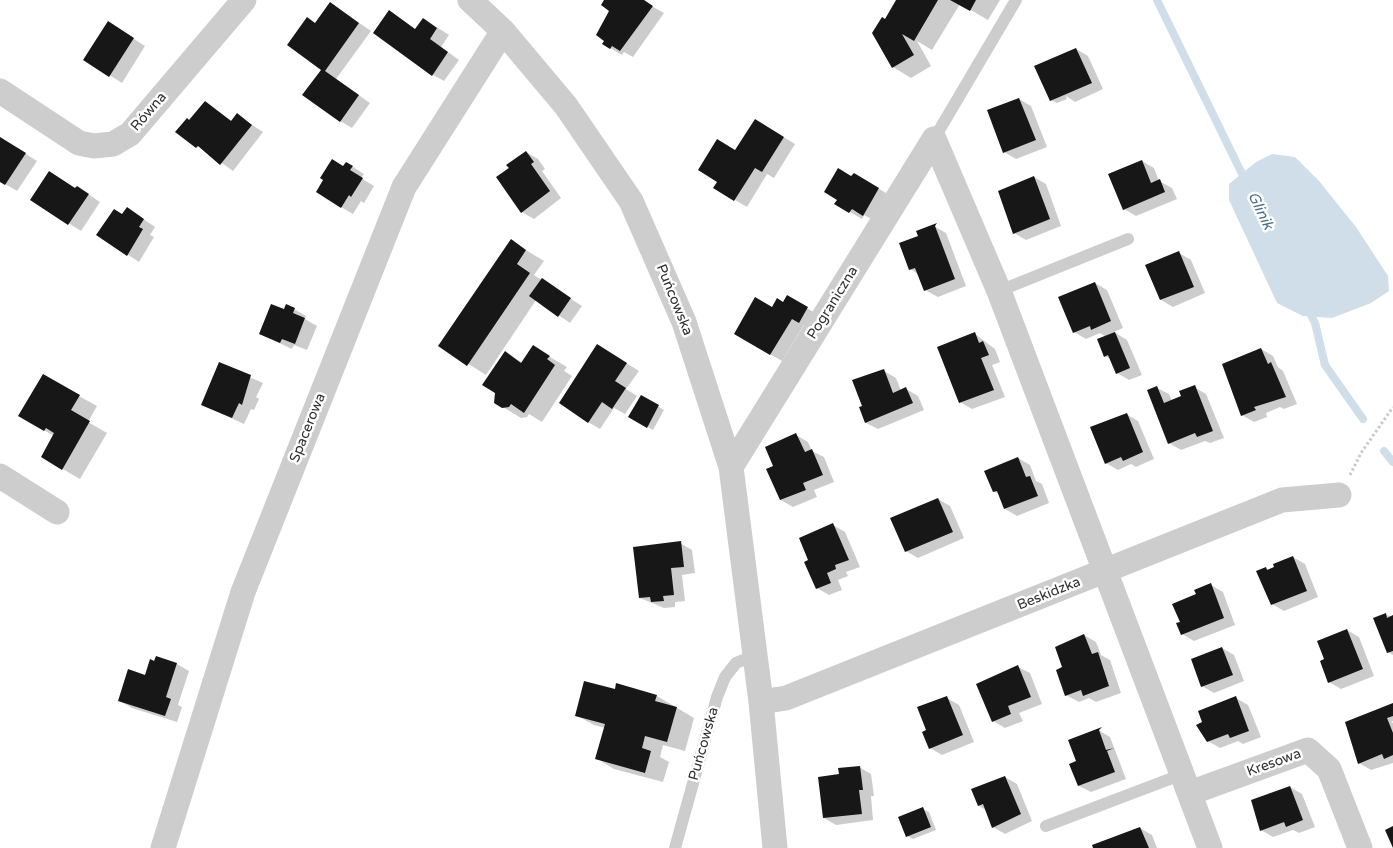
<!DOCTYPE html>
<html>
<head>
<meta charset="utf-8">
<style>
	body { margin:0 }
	canvas { display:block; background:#fff }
</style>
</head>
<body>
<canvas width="1393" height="848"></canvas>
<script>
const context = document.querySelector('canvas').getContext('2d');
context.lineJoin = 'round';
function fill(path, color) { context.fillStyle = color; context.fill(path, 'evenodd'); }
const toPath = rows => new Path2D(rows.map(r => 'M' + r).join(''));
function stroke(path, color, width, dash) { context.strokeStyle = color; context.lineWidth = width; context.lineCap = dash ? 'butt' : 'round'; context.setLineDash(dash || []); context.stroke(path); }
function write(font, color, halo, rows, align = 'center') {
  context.font = font + ' "Varela Round",sans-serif'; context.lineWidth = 5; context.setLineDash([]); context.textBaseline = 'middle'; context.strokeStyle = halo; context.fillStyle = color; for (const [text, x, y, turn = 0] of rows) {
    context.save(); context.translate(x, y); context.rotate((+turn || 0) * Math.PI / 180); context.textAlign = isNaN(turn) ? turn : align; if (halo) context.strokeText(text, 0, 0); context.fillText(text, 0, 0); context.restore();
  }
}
const water = toPath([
	[1272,154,1295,157,1319,181,1356,227,1388,276,1389,291,1371,303,1332,318,1303,316,1277,303,1229,200,1229,184,1256,162]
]);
const shadow = toPath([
	[605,0,641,0,664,13,633,57,624,52,622,55,610,48,611,10],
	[898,0,1000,0,988,20,960,4,932,50,917,41,931,66,911,78,893,67,886,20],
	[330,3,371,31,336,79,370,103,352,128,340,121,323,70,316,24],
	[401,19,416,30,424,19,449,35,441,47,459,60,444,81,433,75],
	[120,30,145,46,122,83,84,59],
	[1076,49,1088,56,1103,89,1075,102,1066,96,1067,99,1057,103,1051,100],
	[1019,99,1031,106,1047,147,1016,159,1004,152],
	[205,102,232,121,237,115,263,132,233,171,177,131,190,121],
	[767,127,795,144,774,178,767,174,747,207,715,188,736,151],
	[0,138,37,161,17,191,0,181],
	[526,152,538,159,545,169,542,171,561,198,534,219,522,212,498,177],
	[1142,161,1154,168,1159,181,1172,188,1177,199,1136,216,1124,209],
	[347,163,364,174,361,178,374,186,364,203,361,201,353,214,341,207,344,168],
	[854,174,891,196,875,221,864,215,862,219,836,204],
	[1034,177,1046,184,1061,226,1026,240,1014,233],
	[77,187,100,202,81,231,32,200],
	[123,215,139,216,155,227,150,235,154,237,139,262,98,235],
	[934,226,946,233,966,286,938,297,925,290,920,275,910,269,919,237],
	[511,241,544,261,534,275,582,306,570,323,536,300,486,375,440,346],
	[1179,253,1191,260,1205,293,1173,307,1161,300],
	[1095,283,1107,290,1123,328,1114,332,1127,340,1142,375,1129,380,1117,373,1112,360,1105,356,1106,337,1100,333,1086,339,1074,332],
	[787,297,819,315,811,328,804,325,782,361,735,334,772,308,783,304],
	[294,309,306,316,305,319,317,326,307,350,294,345,292,349,260,334,284,311],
	[975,334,995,349,1000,362,992,365,1005,397,972,409,960,402],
	[533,347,567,367,564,371,572,376,542,422,529,414,527,417,521,418,503,407,505,353,523,363],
	[1261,349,1273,356,1278,367,1283,371,1297,404,1284,409,1280,407,1266,413,1267,417,1254,422,1242,415],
	[609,352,639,371,626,389,637,396,625,414,614,408,600,429,588,422],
	[220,364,263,383,256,397,259,399,254,410,251,409,244,424,202,405],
	[884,371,896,378,901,391,906,389,918,396,924,410,878,429,866,423,863,406],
	[43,376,97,406,88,422,107,433,80,479,42,457,54,436,20,416],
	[1194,387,1206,394,1224,438,1210,443,1205,441,1181,450,1169,443,1157,388,1169,394,1172,401,1183,397],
	[642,397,664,410,653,430,630,417],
	[1126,414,1138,421,1154,459,1136,467,1131,464,1118,470,1106,463],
	[796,435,808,442,812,451,824,457,834,482,814,490,817,497,793,507,781,500],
	[1018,458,1030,465,1036,481,1042,484,1049,503,1017,516,1005,509,999,494,994,491],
	[938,499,950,506,964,538,918,558,906,551],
	[833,525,845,532,860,567,846,572,848,576,838,580,842,590,829,595,817,588,810,561],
	[680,543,692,550,695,573,682,575,685,601,675,602,675,607,664,608,640,598],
	[1293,557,1305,564,1318,597,1284,611,1272,604,1266,568,1269,570],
	[1211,585,1223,592,1235,625,1194,641,1182,634,1181,622,1197,595],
	[1386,615,1393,617,1393,655,1388,652],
	[1347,630,1359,637,1374,676,1341,689,1329,682,1326,660],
	[1084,635,1096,642,1101,655,1110,660,1121,693,1096,702,1089,698,1079,702,1066,695,1063,667],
	[1222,648,1234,655,1244,681,1214,693,1202,686],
	[157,658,177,664,189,671,178,705,182,707,177,722,132,708,120,701,146,676],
	[1018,667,1030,673,1042,704,1019,713,1023,721,1005,728,993,721],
	[616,691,657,696,694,718,685,751,663,745,660,757,669,762,663,782,614,769,596,758,605,728,594,725,576,715],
	[947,698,959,705,974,742,942,755,930,748,927,730],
	[1236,698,1248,705,1261,737,1243,744,1238,741,1220,748,1208,741,1198,725],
	[1393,704,1393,721,1391,722,1393,723,1393,763,1371,770,1359,763],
	[1098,730,1110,737,1126,779,1091,792,1079,786,1078,762],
	[859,767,871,774,874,796,871,796,873,820,836,825,824,818,840,775],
	[1005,777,1017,784,1032,821,1005,834,993,827,986,810,979,806,973,790],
	[1290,787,1302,794,1315,827,1299,833,1293,830,1273,837,1261,830],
	[923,809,929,812,936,830,913,839,907,836],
	[1140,828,1152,835,1157,848,1094,848]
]);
const stream = toPath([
	[1157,0,1246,182],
	[1307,307,1315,323,1325,365,1363,419],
	[1384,451,1393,462]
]);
const building = toPath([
	[604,0,644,0,653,6,620,51,612,46,610,49,602,44,604,41,596,35,609,11,601,5],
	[896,0,938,0,914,41,902,34,914,55,892,68,872,33,882,17,885,19],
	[950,0,976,0,970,11],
	[330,2,359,23,325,71,359,95,340,122,302,95,321,70,287,45,307,17,315,23],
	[389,10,415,29,423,18,437,28,430,39,448,52,432,76,373,33],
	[108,21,134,38,109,77,83,60],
	[1076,48,1092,83,1050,101,1034,66],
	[1019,98,1036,140,1003,153,987,110],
	[205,101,231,121,237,113,252,125,220,165,198,146,196,148,175,132,187,118,189,120],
	[755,119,784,137,762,172,755,168,734,201,713,188,717,182,698,170,717,139,735,150],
	[0,137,26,153,5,185,0,182],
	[526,151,534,162,531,164,550,191,521,213,496,177,509,168,506,165],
	[332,159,343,166,346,162,353,166,350,170,363,178,351,197,349,195,341,208,316,192,323,180,320,178],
	[1142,160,1151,183,1160,179,1165,192,1123,210,1108,174],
	[838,168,851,176,854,173,879,188,863,216,852,209,849,213,834,204,837,200,824,192],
	[49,171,75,188,77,186,89,194,68,225,30,200],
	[1034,176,1050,219,1013,234,998,191],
	[127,207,144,219,139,227,143,229,127,256,96,235,114,209,122,214],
	[937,223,935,226,955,279,924,291,915,268,909,270,899,243,918,236,916,231],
	[511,239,526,250,517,264,530,273,467,366,438,346],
	[1179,251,1194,287,1160,300,1145,265],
	[542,278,571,298,558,317,529,296],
	[1095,282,1111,321,1091,330,1090,326,1073,333,1058,297],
	[787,295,808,307,799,323,792,319,770,355,734,334,755,297,772,307,777,298,783,302],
	[271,304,284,309,286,304,295,308,293,313,305,318,295,344,282,339,280,343,259,334],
	[975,332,979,343,983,341,989,355,981,358,994,390,959,403,937,347],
	[1115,332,1130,368,1116,374,1108,355,1104,357,1097,339],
	[597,344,627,363,615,381,626,388,612,409,602,402,588,423,559,403],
	[533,345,550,356,547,359,555,365,524,413,511,404,509,407,502,408,494,403,495,393,482,385,505,351,521,363],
	[1261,348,1268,364,1271,362,1286,397,1254,407,1256,410,1241,416,1222,364],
	[219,362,251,375,242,405,239,403,232,418,201,405],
	[884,369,893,393,906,387,913,403,865,423,859,407,862,406,852,380],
	[43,374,80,395,71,410,90,421,62,470,41,457,54,433,46,428,44,431,18,416],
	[1195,385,1213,431,1197,437,1195,433,1168,444,1147,390,1157,386,1164,403,1181,396,1179,391],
	[641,395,659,405,647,428,628,417],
	[1127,413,1143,452,1123,461,1121,457,1105,464,1090,427],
	[796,433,805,452,812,449,823,475,803,483,806,490,780,500,766,469,773,466,765,447],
	[1018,457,1026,477,1030,476,1038,496,1004,509,997,491,993,492,984,471],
	[938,498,953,532,905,552,890,518],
	[833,523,849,560,835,565,836,569,827,573,831,583,816,589,804,562,808,560,799,538],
	[681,541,684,567,671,568,674,595,663,596,664,601,651,602,650,597,639,598,633,547],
	[1293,556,1307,591,1271,605,1256,571,1266,567,1267,570,1274,567,1273,564],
	[1211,583,1224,618,1181,635,1176,623,1180,622,1172,604,1196,594,1194,590],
	[1386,613,1387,618,1393,615,1393,651,1387,653,1373,618],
	[1347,629,1363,669,1328,683,1320,661,1324,659,1317,641],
	[1084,634,1092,654,1098,652,1109,686,1083,696,1081,690,1065,696,1056,670,1062,667,1055,647],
	[1222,647,1233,675,1201,687,1191,659],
	[156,656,177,663,166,697,171,699,165,716,118,701,128,669,145,675,150,659,154,661],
	[1018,665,1031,697,1008,706,1011,714,992,722,976,684],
	[584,681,615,689,616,683,657,695,655,701,677,707,667,742,645,736,642,748,651,751,645,773,595,759,605,724,575,716],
	[947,696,963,735,929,749,922,732,926,730,917,707],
	[1236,696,1249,731,1230,738,1228,734,1207,742,1196,725,1202,722,1198,711],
	[1393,703,1393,716,1387,718,1393,733,1393,755,1384,759,1382,754,1358,764,1345,722],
	[1102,727,1099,730,1106,750,1114,748,1107,751,1115,772,1078,786,1069,764,1076,761,1068,740],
	[860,766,863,790,859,790,862,814,823,818,818,777,839,774,838,768],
	[1005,776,1021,814,992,828,983,804,978,806,971,789],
	[1290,786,1303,820,1286,827,1284,822,1260,831,1251,800],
	[923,807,931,827,906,837,898,817],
	[1393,826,1393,848,1385,830],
	[1140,827,1149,848,1093,848,1092,845]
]);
const path = toPath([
	[1350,475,1361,453,1393,407]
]);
const service = toPath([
	[934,139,1016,0],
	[999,291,1128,239],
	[1046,826,1183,774],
	[675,848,717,697,725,677,736,663,755,655]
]);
const minor = toPath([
	[470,0,503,31,566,106,631,201,684,322,731,467,761,702,775,848],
	[0,91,79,143,94,146,113,144,130,134,244,0],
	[934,139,999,291,1210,848],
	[731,467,934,139],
	[0,476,57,512],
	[761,702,786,698,1282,500,1339,495],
	[1190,793,1308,750,1329,769,1360,848],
	[163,848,243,592,404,187,503,31]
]);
const streetNames = [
	["Równa",149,112,-49],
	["Puńcowska",674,300,68],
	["Pograniczna",833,303,-58],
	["Spacerowa",308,428,-68],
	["Beskidzka",1049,594,-22],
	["Puńcowska",704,744,-74],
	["Kresowa",1274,763,-20]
];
const waterNames = [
	["Glinik",1260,211,64]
];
fill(water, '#cfdee9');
fill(shadow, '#0003');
stroke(stream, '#cfdee9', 8);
fill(building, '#171717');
stroke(path, '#cacaca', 3, [2.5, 2.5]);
stroke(service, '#cdcdcd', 12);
stroke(minor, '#cdcdcd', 25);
write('14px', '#303030', '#fff', streetNames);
write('italic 15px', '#476f8a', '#fff', waterNames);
</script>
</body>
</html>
